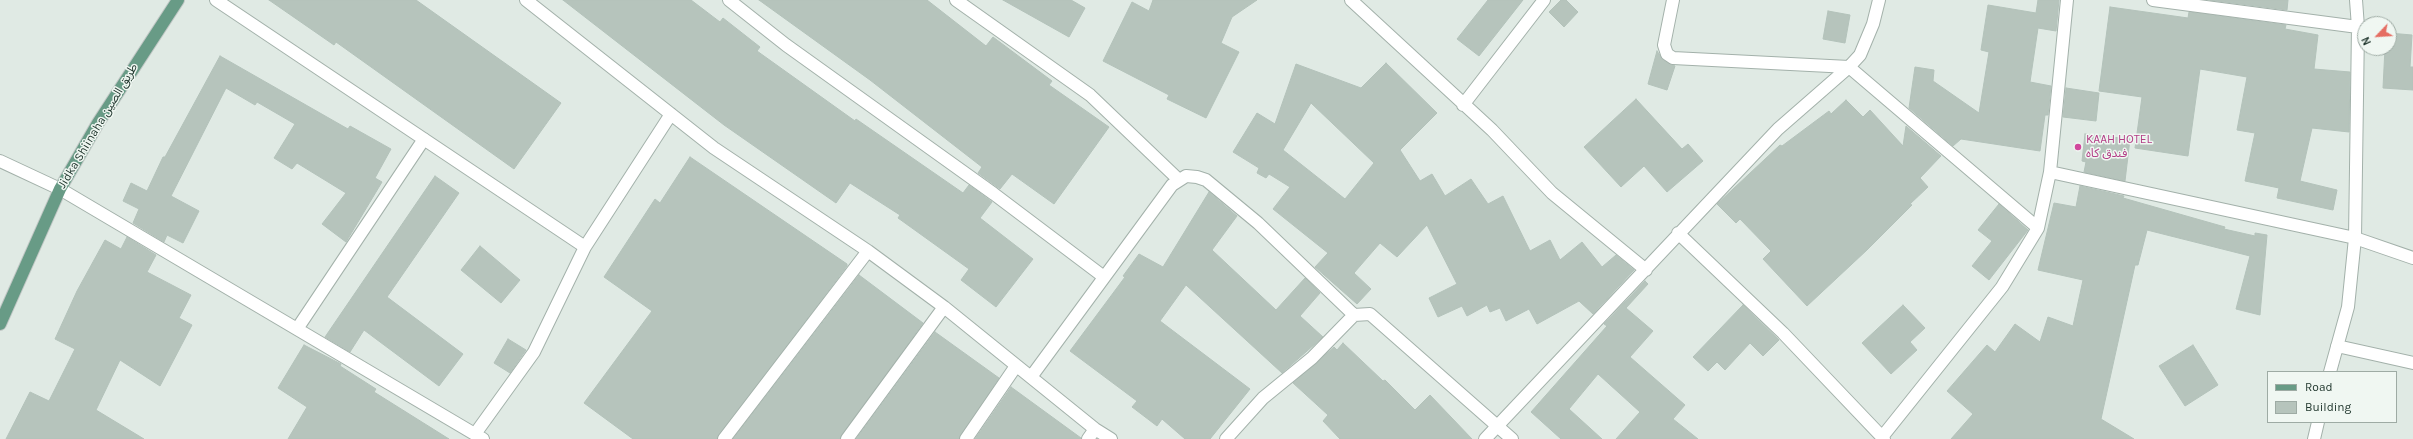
<!DOCTYPE html>
<html>
<head>
<meta charset="utf-8">
<style>
	body { margin:0 }
	#map { position:relative; width:2413px; height:439px; overflow:hidden; background:#e0eae4; font-family:Karla,sans-serif }
	canvas { display:block }
	.legend { position:absolute; left:2267px; top:371px; width:130px; height:52px; box-sizing:border-box; background:#f0f7f2; border:1px solid #9eaba4; margin:0; padding:5px 7px; list-style:none; font-size:12px; color:#22382f }
	.legend li { display:flex; align-items:center; gap:8px; height:20px }
	.legend b { width:20px; border:1px solid #9eaba4 }
	.north { position:absolute; left:2357px; top:16px; width:40px; height:40px; box-sizing:border-box; background:#f0f7f2; border:1px solid #9eaba4; border-radius:50%; rotate:245deg; font-size:11px; font-weight:700; line-height:16px; text-align:center; color:#22382f }
	.north::after { content:''; display:block; margin:auto; width:14px; height:18px; background:#e56d62; clip-path:polygon(50% 0,100% 100%,50% 72%,0 100%) }
</style>
</head>
<body>
<div id="map">
<canvas width="2413" height="439"></canvas>
<ul class="legend">
<li><b style="height:5px;background:#689b86"></b>Road</li>
<li><b style="height:11px;background:#b6c4bc"></b>Building</li>
</ul>
<div class="north">N</div>
</div>
<script>
const context = document.querySelector('canvas').getContext('2d');
context.lineJoin = 'round';
function fill(path, color) { context.fillStyle = color; context.fill(path, 'evenodd'); }
const toPath = rows => new Path2D(rows.map(r => 'M' + r).join(''));
function stroke(path, color, width, dash) { context.strokeStyle = color; context.lineWidth = width; context.lineCap = dash ? 'butt' : 'round'; context.setLineDash(dash || []); context.stroke(path); }
function write(font, color, halo, rows, align = 'center') {
  context.font = font + ' Karla,"Noto Sans Arabic",sans-serif'; context.lineWidth = 3; context.setLineDash([]); context.textBaseline = 'middle'; context.strokeStyle = halo; context.fillStyle = color; for (const [text, x, y, turn = 0] of rows) {
    context.save(); context.translate(x, y); context.rotate((+turn || 0) * Math.PI / 180); context.textAlign = isNaN(turn) ? turn : align; if (halo) context.strokeText(text, 0, 0); context.fillText(text, 0, 0); context.restore();
  }
}
const building = toPath([
	[269,0,416,0,561,103,514,169,336,42,334,45,269,0],
	[563,0,691,0,720,22,723,18,760,47,757,51,855,121,856,119,963,193,969,185,992,202,980,218,1033,259,996,307,961,280,969,269,898,218,900,215,850,183,836,203,724,125,563,0],
	[759,0,927,0,986,46,993,37,1052,81,1049,85,1109,127,1054,204,1012,174,1000,189,978,173,982,167,870,80,759,0],
	[1003,0,1071,0,1085,8,1069,37,1003,0],
	[1153,0,1257,0,1232,17,1221,43,1239,52,1206,118,1167,99,1169,95,1103,61,1132,2,1149,11,1153,0],
	[1488,0,1523,0,1479,56,1457,39,1488,0],
	[1561,0,1566,0,1578,12,1564,27,1549,12,1561,0],
	[2038,0,2059,0,2056,31,2038,28,2030,82,2051,86,2048,115,2045,115,2040,151,1961,139,1953,146,1909,108,1915,67,1934,70,1933,81,1979,113,1989,52,1981,50,1988,5,2036,13,2038,0],
	[2210,0,2288,0,2287,10,2210,0],
	[2110,7,2188,18,2189,12,2286,25,2285,29,2318,35,2314,69,2350,72,2349,132,2312,128,2300,181,2337,190,2333,210,2277,198,2279,188,2245,181,2255,133,2237,130,2247,77,2200,69,2188,156,2135,148,2142,97,2099,91,2110,7],
	[1828,11,1850,15,1845,43,1823,39,1828,11],
	[2389,33,2412,35,2410,67,2413,67,2413,90,2383,88,2385,48,2389,48,2389,33],
	[1657,51,1663,60,1675,66,1667,90,1648,84,1657,51],
	[220,56,348,129,350,126,391,149,375,178,382,182,346,242,322,224,346,193,297,163,292,169,274,158,295,124,257,102,255,105,226,88,171,196,199,211,183,243,167,235,164,242,133,223,139,209,123,201,131,183,147,191,163,157,165,157,220,56],
	[1386,63,1437,113,1400,150,1420,181,1432,174,1445,196,1471,179,1488,204,1503,196,1530,251,1550,240,1560,260,1582,242,1602,267,1616,255,1634,270,1593,314,1579,301,1537,324,1529,309,1506,321,1500,308,1490,312,1487,305,1467,316,1462,306,1438,317,1429,298,1457,284,1427,225,1397,257,1380,243,1354,273,1371,289,1357,304,1315,267,1328,253,1273,209,1290,187,1269,174,1266,178,1257,173,1259,168,1233,152,1257,113,1275,124,1296,64,1361,88,1386,63],
	[1311,103,1374,163,1345,199,1283,150,1311,103],
	[2066,88,2099,93,2096,121,2063,117,2066,88],
	[1636,99,1682,149,1688,144,1703,161,1667,192,1644,166,1621,187,1584,147,1636,99],
	[1846,100,1863,117,1870,110,1903,146,1906,126,1941,156,1920,178,1928,187,1910,204,1912,205,1867,250,1807,306,1763,259,1771,251,1740,219,1736,223,1717,204,1780,145,1782,146,1829,111,1831,114,1846,100],
	[2085,134,2130,139,2125,181,2084,172,2086,162,2082,161,2085,134],
	[690,157,847,264,847,266,717,439,633,439,584,403,652,311,604,277,655,199,660,203,690,157],
	[435,176,459,193,387,297,463,354,439,386,364,330,350,352,325,337,435,176],
	[2080,186,2124,196,2123,198,2225,227,2224,229,2255,236,2255,233,2267,235,2260,315,2236,309,2250,256,2147,230,2138,265,2135,265,2101,419,2134,439,1951,439,1973,414,1947,391,1987,345,1995,352,2015,324,2040,342,2048,317,2073,326,2083,280,2038,270,2054,203,2076,207,2080,186],
	[1209,192,1237,216,1212,250,1276,310,1305,278,1320,293,1300,316,1323,337,1282,373,1186,285,1160,321,1250,389,1210,439,1185,439,1162,419,1157,426,1132,407,1137,401,1070,351,1125,277,1123,276,1139,254,1163,267,1209,192],
	[1999,204,2028,230,1989,280,1972,266,1992,241,1978,230,1999,204],
	[127,237,156,255,147,272,191,295,179,318,192,325,160,386,120,360,96,410,144,439,6,439,30,392,49,401,75,349,55,339,77,291,105,240,121,249,127,237],
	[480,246,520,280,501,303,461,270,480,246],
	[859,275,923,323,840,439,733,439,859,275],
	[1645,281,1648,284,1626,308,1653,331,1630,357,1685,405,1673,419,1698,439,1616,439,1640,412,1598,374,1569,409,1602,439,1561,439,1531,412,1607,326,1604,324,1645,281],
	[1743,305,1779,340,1763,356,1750,343,1725,370,1717,362,1708,371,1693,357,1743,305],
	[1903,305,1925,328,1910,342,1917,350,1891,374,1862,343,1903,305],
	[935,332,999,378,959,439,856,439,935,332],
	[508,339,526,350,510,373,494,363,508,339],
	[1343,343,1383,381,1385,380,1415,410,1430,395,1472,439,1340,439,1323,421,1328,415,1293,383,1334,347,1337,350,1343,343],
	[304,345,341,364,340,366,376,389,374,392,449,439,288,439,307,407,278,388,304,345],
	[2193,345,2218,385,2185,406,2159,366,2193,345],
	[1011,387,1081,438,1081,439,975,439,1011,387]
]);
const minor = toPath([
	[216,0,585,247],
	[526,0,714,148,868,251,944,307,1095,429,1111,439],
	[729,0,786,45,994,194,1104,277],
	[956,0,1090,95,1179,180],
	[1351,0,1492,130,1552,193,1646,270],
	[1673,0,1664,45,1667,54,1673,58,1849,67,2038,228],
	[2153,0,2358,27],
	[1463,105,1544,0],
	[0,161,60,189,483,439],
	[2050,172,2355,238,2413,258],
	[1678,233,1783,333,1884,439],
	[297,329,424,139],
	[2337,346,2413,363],
	[2330,372,2348,307,2355,238,2358,27,2356,0],
	[1031,377,1172,185,1186,176,1197,177,1206,180,1258,223,1354,315,1370,314,1512,439],
	[475,434,534,352,585,247,671,114],
	[1882,437,2002,287,2038,228,2050,172,2067,0],
	[724,439,868,251],
	[847,439,944,307],
	[966,439,1016,366],
	[1088,439,1095,429],
	[1226,439,1263,398,1312,358,1354,315],
	[1485,439,1778,129,1849,67,1860,55,1873,24,1879,0],
	[2314,439,2318,422]
]);
const major = toPath([
	[0,324,60,189,98,123,178,0]
]);
const markers = [
	[2078,147,4,"#d1479c"]
];
const streetNames = [
	["Jidka Shiinaha طريق الصين",98,126,-59]
];
const hotelNames = [
	["KAAH HOTEL",2086,140],
	["فندق كاه",2086,154]
];
fill(building, '#b6c4bc');
stroke(building, '#b3c2ba', 1);
stroke(minor, '#a3b1aa', 14);
stroke(major, '#c1c7c5', 14);
stroke(minor, '#fff', 12);
stroke(major, '#689b86', 12);
for (const [x, y, r, color] of markers) { const dot = new Path2D(); dot.arc(x, y, r, 0, 2 * Math.PI); context.fillStyle = color; context.fill(dot); stroke(dot, '#f0f7f2', 1.5); }
write('12px', '#22382f', '#f0f7f2', streetNames);
write('12px', '#b23c85', '#f0f7f2', hotelNames, 'left');
</script>
</body>
</html>
